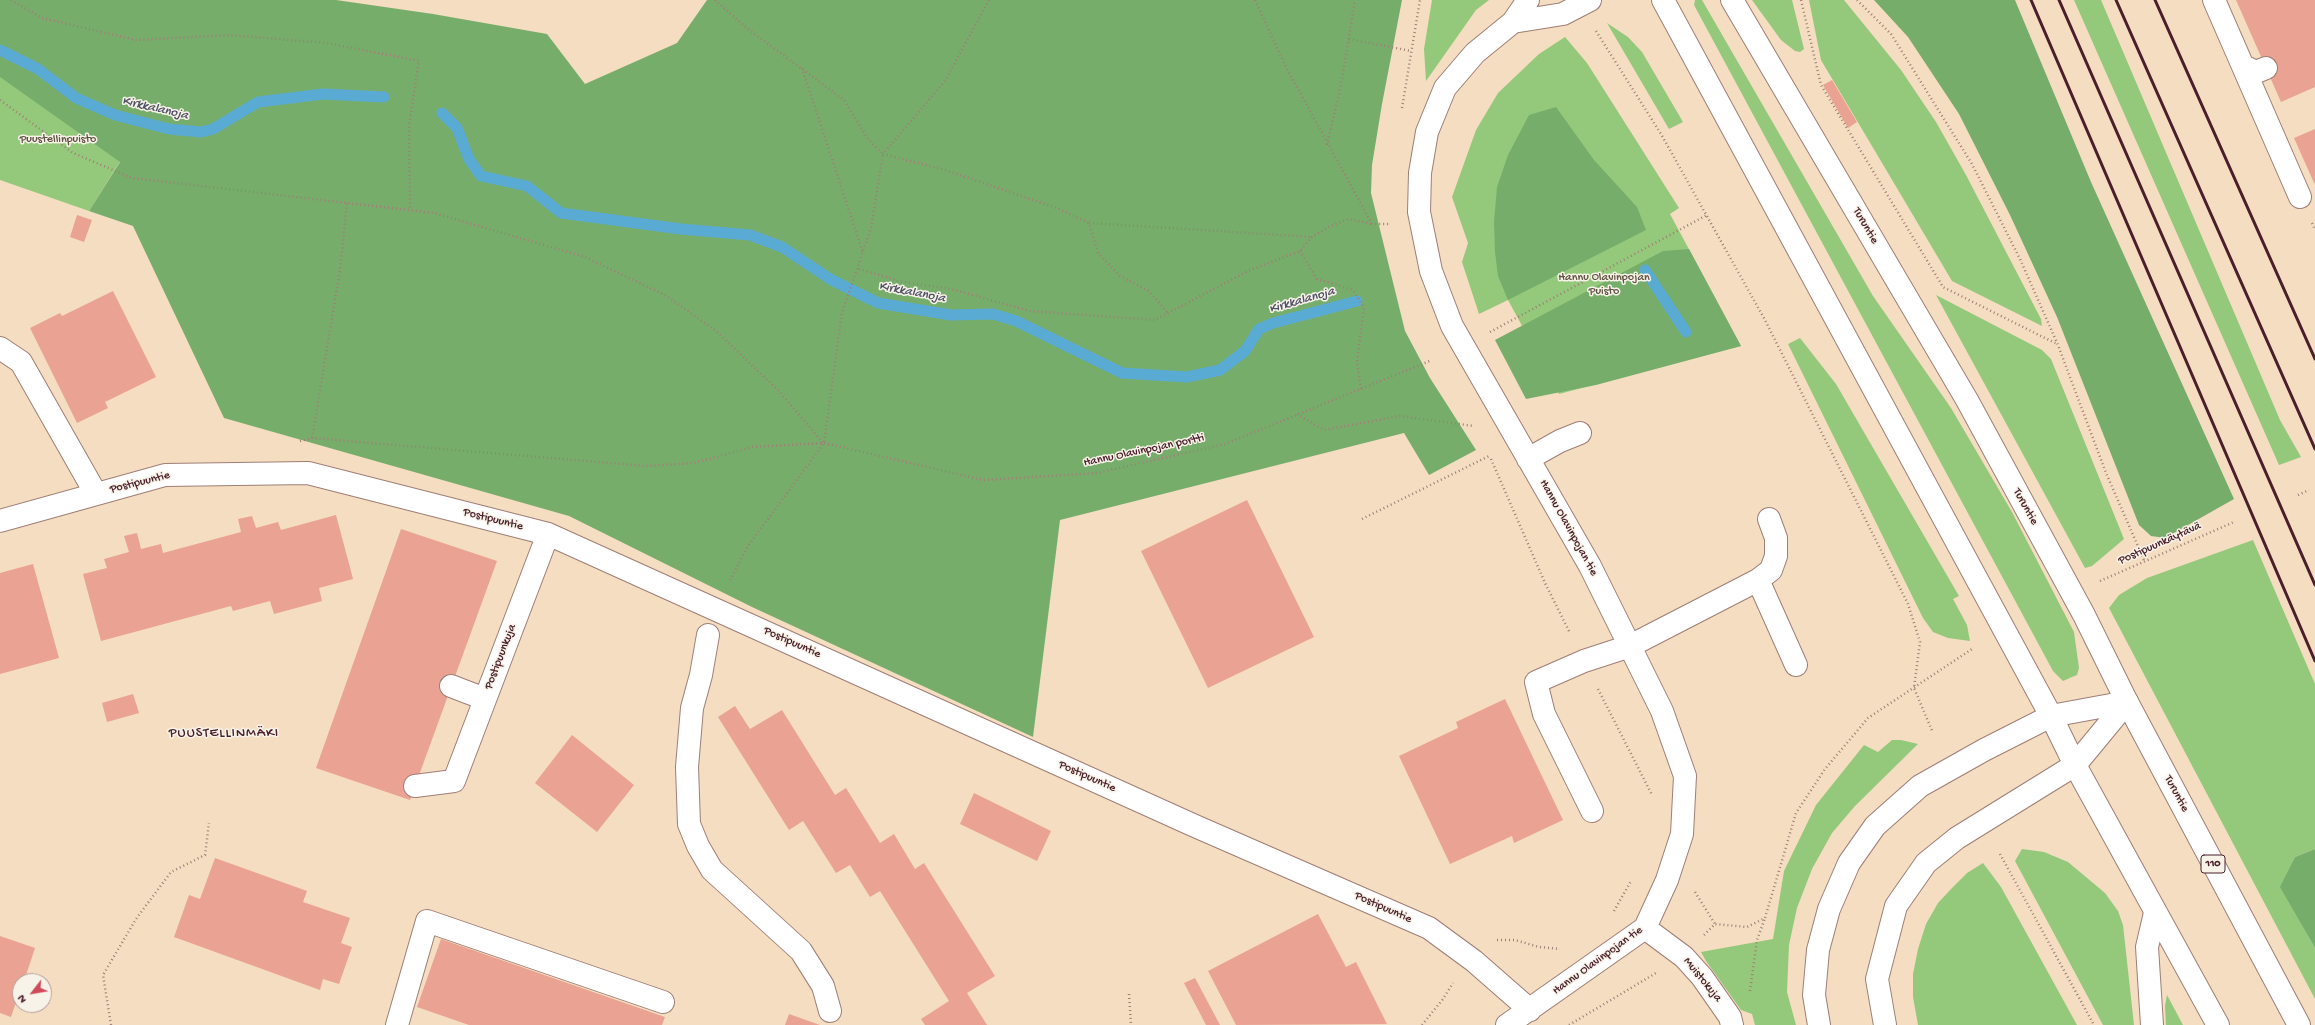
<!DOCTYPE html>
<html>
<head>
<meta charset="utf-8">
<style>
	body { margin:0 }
	#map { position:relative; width:2315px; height:1025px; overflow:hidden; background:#f4ddc1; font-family:"Gochi Hand",sans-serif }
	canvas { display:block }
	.north { position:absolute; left:12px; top:973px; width:40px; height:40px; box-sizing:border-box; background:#f7f3e8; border:1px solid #b29e9c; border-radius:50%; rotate:239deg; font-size:11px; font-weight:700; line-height:16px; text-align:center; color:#4a1f2b }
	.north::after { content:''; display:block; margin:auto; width:14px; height:18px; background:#d1495b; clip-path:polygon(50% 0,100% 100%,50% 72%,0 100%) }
</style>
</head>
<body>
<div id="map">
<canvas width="2315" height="1025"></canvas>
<div class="north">N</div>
</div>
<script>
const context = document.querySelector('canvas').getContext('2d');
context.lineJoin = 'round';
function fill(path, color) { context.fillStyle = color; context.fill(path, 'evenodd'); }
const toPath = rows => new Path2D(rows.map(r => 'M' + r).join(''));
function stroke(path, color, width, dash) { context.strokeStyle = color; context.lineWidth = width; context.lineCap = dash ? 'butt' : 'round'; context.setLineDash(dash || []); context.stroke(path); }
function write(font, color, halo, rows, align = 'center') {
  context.font = font + ' "Gochi Hand",sans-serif'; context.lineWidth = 3; context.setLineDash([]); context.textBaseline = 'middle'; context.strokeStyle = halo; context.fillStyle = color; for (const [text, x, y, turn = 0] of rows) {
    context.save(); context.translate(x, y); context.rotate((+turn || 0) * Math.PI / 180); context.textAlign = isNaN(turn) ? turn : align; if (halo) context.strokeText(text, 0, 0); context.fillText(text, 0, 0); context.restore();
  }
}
const green = toPath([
	[1432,0,1489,0,1476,10,1426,81,1424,49],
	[1702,0,1873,296,1951,408,2012,512,2074,632,2079,668,2077,675,2072,677,2063,681,2053,671,1694,5,1695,0],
	[1752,0,1792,0,1804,49,1800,52,1795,51,1781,40],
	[1809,0,1844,0,1901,70,1936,122,1966,175,2041,319,2042,326,1952,281,1821,60],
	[2074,0,2101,0,2280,420,2301,457,2279,465],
	[0,21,139,131,89,211,0,180],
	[1607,23,1628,37,1642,52,1683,122,1669,129],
	[1565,37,1587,63,1679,208,1670,214,1741,346,1559,394,1508,300,1479,314,1462,262,1468,243,1452,197,1476,130,1498,93,1539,54],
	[1936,295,2042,350,2051,359,2124,539,2092,566,2085,568],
	[1800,338,1836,384,1959,596,1953,599,1967,625,1970,641,1948,638,1933,632,1923,618,1788,344],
	[2253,540,2315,684,2315,849,2295,857,2281,887,2315,948,2315,999,2109,608,2119,595,2147,578],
	[1892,740,1901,740,1918,744,1855,806,1832,833,1812,869,1797,908,1789,945,1787,992,1796,1025,1755,1025,1752,1014,1741,1010,1706,961,1701,952,1773,939,1784,871,1816,805,1864,745,1878,752],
	[2022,849,2044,852,2068,862,2105,893,2118,911,2123,925,2134,1025,2103,1025,2015,861],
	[1983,863,2001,887,2077,1025,1918,1025,1913,997,1913,974,1918,949,1926,924,1938,903,1952,888,1967,873],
	[2167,995,2183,1025,2166,1025,2165,1006]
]);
const forest = toPath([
	[0,0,336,0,433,14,547,34,585,84,677,43,707,0,1402,0,1382,104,1372,165,1371,193,1405,331,1430,378,1476,450,1429,475,1404,433,1060,520,1033,737,752,607,569,516,224,418,133,226,89,211,120,162,0,77],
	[1874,0,2015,0,2091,182,2234,499,2165,538,2151,536,2139,525,2057,317,2010,215,1959,114,1908,37],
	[1556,107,1594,160,1637,207,1646,230,1508,300,1498,276,1495,252,1494,222,1497,187,1508,155,1529,115],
	[1689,249,1741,346,1596,385,1526,399,1495,340,1663,251],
	[2315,849,2315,948,2280,887,2295,857]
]);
const stream = toPath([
	[0,50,38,69,76,98,115,115,169,129,201,132,213,129,258,102,323,94,384,97],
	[442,113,457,128,469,159,481,176,527,186,561,213,681,229,750,235,782,247,830,279,878,303,951,315,993,314,1016,321,1122,373,1187,377,1220,370,1245,351,1259,329,1273,323,1357,301],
	[1645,270,1686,332]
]);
const building = toPath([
	[2236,0,2315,0,2315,87,2281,102],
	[1832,80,1857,122,1848,128,1823,85],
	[2315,129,2315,185,2294,138],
	[77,215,92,220,84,242,70,237],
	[113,291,156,377,105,402,108,408,77,423,30,328,60,313,62,316],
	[1247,500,1314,637,1208,688,1141,551],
	[336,515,353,579,319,588,322,601,274,614,270,601,233,611,231,606,101,641,83,574,107,568,104,559,129,552,124,536,137,533,141,549,161,544,163,553,241,532,238,519,252,516,256,528,278,522,281,530],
	[401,529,497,561,410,800,316,768],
	[33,564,59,658,0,674,0,573],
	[133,694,139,713,107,722,102,703],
	[1505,699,1563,820,1514,843,1512,836,1450,864,1399,756,1458,728,1456,722],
	[735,706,750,729,782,710,835,795,846,788,880,843,894,834,915,869,924,863,995,976,967,993,987,1025,925,1025,921,1019,949,1001,880,891,870,897,850,865,836,873,803,821,789,830,718,717],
	[572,735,634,785,597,832,535,783],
	[974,793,1051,831,1037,861,960,824],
	[215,858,307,891,303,902,350,918,341,943,352,947,339,984,323,979,320,990,174,937,189,895,200,899],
	[1318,914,1346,967,1356,962,1387,1024,1236,1025,1208,971],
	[0,936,35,948,24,981,20,981,20,991,11,1017,0,1013],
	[441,939,665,1017,662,1025,469,1025,417,1007],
	[1195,978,1220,1025,1206,1025,1184,983],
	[789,1014,820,1025,785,1025]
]);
const path = toPath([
	[11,0,42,18,136,40,229,35,327,43,419,61,409,126,410,210],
	[715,0,748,29,844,100,868,139,883,154,871,228,842,313,824,443,748,546,729,582],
	[989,0,945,81,883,154,945,170,1057,208,1089,223,1098,253,1120,276,1149,291,1167,312],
	[1255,0,1286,67,1372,224,1391,224],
	[1801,0,1821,85,1943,287,2057,344],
	[1857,0,1891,34,1972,164,2020,259,2058,345,2106,473,2144,560],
	[1596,31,1661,134,1765,320,1908,604,1920,642,1914,688,1933,733],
	[1349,39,1411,51],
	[802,68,863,253],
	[0,100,73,153,132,178,434,213,585,257,665,295,716,331,778,390,823,443],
	[1402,108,1420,0],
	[1327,145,1341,85,1355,0],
	[1089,223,1312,237],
	[2312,223,2315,230],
	[1300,251,1317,279,1353,290,1364,308,1357,361,1361,389],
	[859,269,903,282,951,289,1030,311,1155,320,1248,271,1300,251,1312,237,1330,226,1349,219,1372,224],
	[1490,332,1707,215],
	[1297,414,1324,430,1400,416,1474,426],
	[312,438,340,270,347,203],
	[300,441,312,438,646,466,694,463,753,447,824,443,983,480,1097,473,1225,444,1432,360],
	[1491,459,1545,583,1570,633],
	[2298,495,2309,490],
	[1362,519,1489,456],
	[2100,581,2234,522],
	[1598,689,1652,795],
	[2000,854,2094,1025],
	[1695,892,1715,924],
	[1614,911,1631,881],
	[1704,935,1715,924,1747,927,1765,918,1796,813,1825,769,1868,718,1972,649],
	[1497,940,1515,940,1539,947,1560,949],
	[1750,991,1757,940,1765,918],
	[1129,994,1131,1025],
	[111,1025,103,975,136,919,171,872,205,855,209,823],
	[1422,1025,1443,999,1453,983],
	[1569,1025,1656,973]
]);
const minor = toPath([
	[2214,0,2300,197],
	[1513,22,1563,14,1590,0],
	[2243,66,2256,72,2266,68],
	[0,348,21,362,96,494],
	[1528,459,1560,441,1580,433],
	[0,521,165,475,308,473,548,534,1195,826,1429,928,1474,961,1530,1010],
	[1758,580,1796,665],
	[708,635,701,675,692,708,687,767,689,824,698,846,712,870,801,951,823,986,830,1011],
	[451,686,485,699],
	[415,786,454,781,548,534],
	[1592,811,1544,714,1536,682,1584,661,1630,646,1758,580,1771,570,1776,556,1776,538,1769,519],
	[1645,928,1684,957,1702,977,1730,1017,1732,1025],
	[397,1025,427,921,663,1002],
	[1507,1025,1645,928,1667,880,1682,834,1685,776,1662,711,1590,566,1452,326,1431,271,1419,212,1420,173,1427,132,1445,88,1475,53,1513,22,1528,0],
	[2152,1025,2147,947,2155,913]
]);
const major = toPath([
	[1663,0,2051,716,2075,765,2218,1025],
	[1732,0,1967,400,2084,615,2127,702,2299,1025]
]);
const highway = toPath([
	[1819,1025,1814,995,1818,950,1829,909,1849,863,1875,826,1920,786,1984,750,2051,716,2127,702],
	[1885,1025,1877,979,1896,906,1926,863,1957,838,2075,765,2127,702]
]);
const rail = toPath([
	[2031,0,2315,661],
	[2059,0,2315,585],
	[2116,0,2315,449],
	[2155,0,2315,359]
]);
const shields = [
	[2213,864,24]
];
const shieldNames = [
	["110",2213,864]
];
const parkNames = [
	["Puustellinpuisto",58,140],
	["Hannu Olavinpojan",1604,278],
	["Puisto",1604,292]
];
const streetNames = [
	["Turuntie",1865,226,60],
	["Hannu Olavinpojan portti",1144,451,-12],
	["Postipuuntie",140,483,-14],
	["Turuntie",2025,507,61],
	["Postipuuntie",493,520,14],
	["Hannu Olavinpojan tie",1568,528,61],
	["Postipuunkäytävä",2160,544,-24],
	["Postipuuntie",792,643,24],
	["Postipuunkuja",501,657,-69],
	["Postipuuntie",1087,777,24],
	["Turuntie",2176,794,62],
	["Postipuuntie",1383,908,24],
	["Hannu Olavinpojan tie",1598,961,-36],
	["Muistokuja",1702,980,51]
];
const waterNames = [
	["Kirkkalanoja",155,109,13],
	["Kirkkalanoja",912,293,11],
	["Kirkkalanoja",1302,301,-16]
];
const quarterNames = [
	["PUUSTELLINMÄKI",224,734]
];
fill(green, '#94c97b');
fill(forest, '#77ad6b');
stroke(stream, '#59abd4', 11);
fill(building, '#eaa293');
stroke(minor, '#9f7e76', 24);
stroke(major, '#9f7e76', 24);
stroke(highway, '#9f7e76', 24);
stroke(path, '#9f7e76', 2.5, [1, 3]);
stroke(minor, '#fff', 22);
stroke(major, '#fff', 22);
stroke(highway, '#fff', 22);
stroke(rail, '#4a1f2b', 3);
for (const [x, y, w] of shields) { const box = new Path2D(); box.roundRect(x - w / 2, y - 9, w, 18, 3); context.fillStyle = '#f7f3e8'; context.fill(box); stroke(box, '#4a1f2b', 1); }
write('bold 11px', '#4a1f2b', null, shieldNames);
write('12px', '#605243', '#f7f3e8', parkNames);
write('12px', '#4a1f2b', '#f7f3e8', streetNames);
write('italic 13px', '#4f5066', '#f7f3e8', waterNames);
context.letterSpacing = '1px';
write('14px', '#4a1f2b', '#f7f3e8', quarterNames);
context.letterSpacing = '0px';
</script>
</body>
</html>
